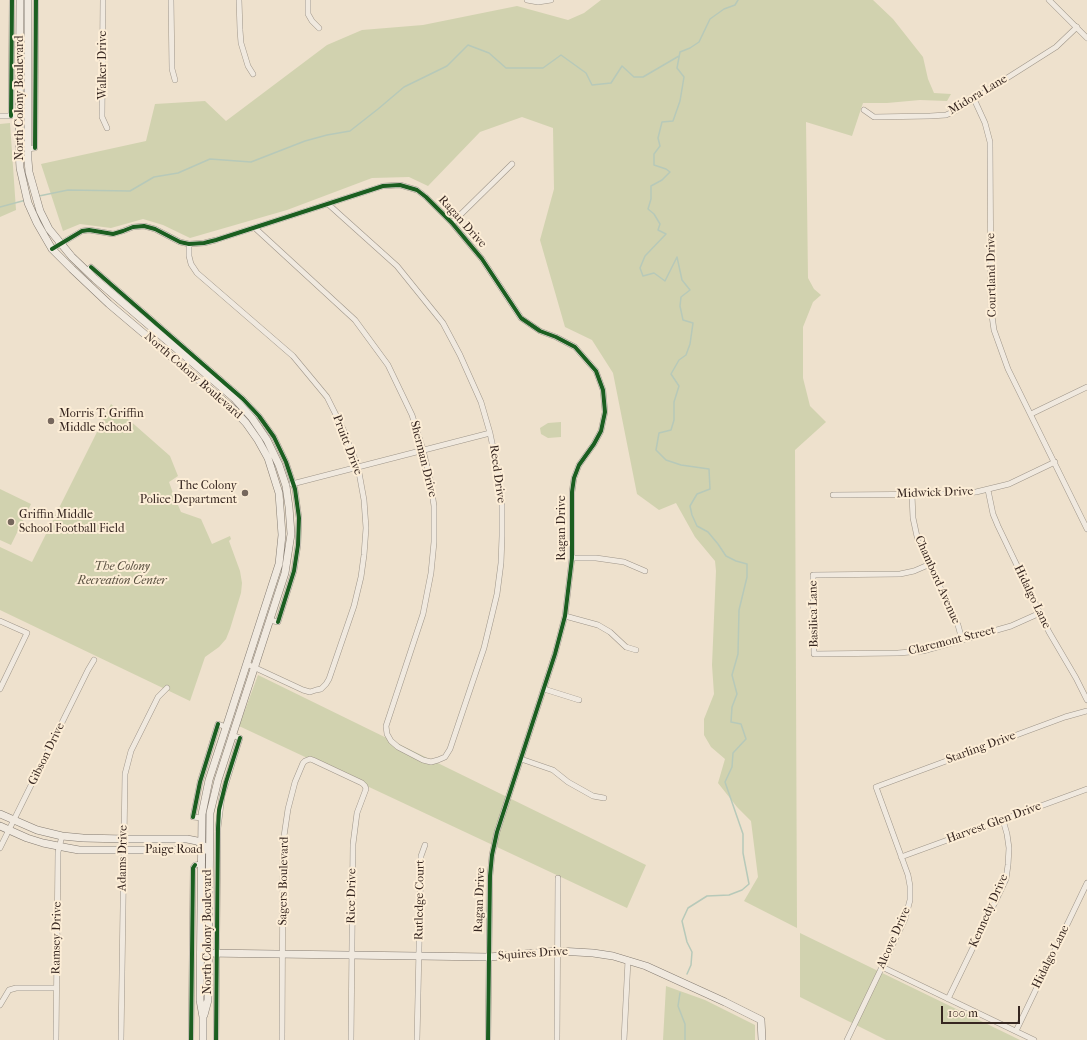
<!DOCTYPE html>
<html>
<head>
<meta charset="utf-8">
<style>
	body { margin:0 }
	#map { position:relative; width:1087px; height:1040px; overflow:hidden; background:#eee1cd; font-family:"IM FELL French Canon",serif }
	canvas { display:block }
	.scale { position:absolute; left:941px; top:1006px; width:79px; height:18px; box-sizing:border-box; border:2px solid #362620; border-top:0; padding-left:5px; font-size:12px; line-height:14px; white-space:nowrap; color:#362620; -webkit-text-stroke:3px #fcedd6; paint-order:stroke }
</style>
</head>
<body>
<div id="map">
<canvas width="1087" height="1040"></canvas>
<div class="scale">100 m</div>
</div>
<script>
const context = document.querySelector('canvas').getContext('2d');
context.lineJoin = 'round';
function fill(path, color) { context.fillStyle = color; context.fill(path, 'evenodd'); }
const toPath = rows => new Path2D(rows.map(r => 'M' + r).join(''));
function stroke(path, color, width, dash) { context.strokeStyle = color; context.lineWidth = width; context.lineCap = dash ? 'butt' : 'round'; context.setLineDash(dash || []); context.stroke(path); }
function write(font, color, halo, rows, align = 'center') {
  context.font = font + ' "IM FELL French Canon",serif'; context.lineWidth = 4; context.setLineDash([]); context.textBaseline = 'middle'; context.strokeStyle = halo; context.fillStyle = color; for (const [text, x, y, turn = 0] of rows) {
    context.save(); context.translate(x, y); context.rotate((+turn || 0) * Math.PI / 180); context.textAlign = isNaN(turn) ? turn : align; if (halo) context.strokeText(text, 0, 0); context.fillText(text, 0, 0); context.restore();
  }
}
const green = toPath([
	[601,0,873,0,893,19,923,57,928,79,934,93,951,94,947,101,920,100,887,103,863,103,852,136,806,122,808,278,814,289,821,295,813,302,803,327,803,378,810,406,826,422,795,450,797,928,744,901,758,877,751,821,737,807,718,783,725,759,711,747,704,735,704,719,714,694,712,665,716,571,715,561,695,537,676,503,659,510,637,494,613,373,592,340,565,327,540,240,554,189,553,128,522,117,480,132,428,186,409,177,372,178,287,210,190,238,163,225,143,219,111,228,80,224,63,231,41,164,146,141,155,104,205,101,226,121,327,45,362,30,423,25,517,6,568,20,584,13],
	[10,123,16,210,0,217,0,124],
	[111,404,170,456,178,476,169,482,174,496,181,512,201,519,212,544,230,536,231,539,229,541,240,571,242,583,241,593,230,629,226,639,219,647,205,657,190,701,0,610,0,547,32,562],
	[561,422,561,437,548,438,541,434,540,428,548,423],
	[0,489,31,504,11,545,0,540],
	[258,675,646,865,627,908,239,726],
	[800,933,1020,1040,886,1040,800,997],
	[666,986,705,1000,755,1025,755,1040,663,1040]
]);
const stream = toPath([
	[39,196,68,190,130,191,154,177,178,173,210,159,251,162,305,141,327,135,350,131,378,109,404,87,447,66,468,45,489,53,506,68,543,68,561,55,586,73,592,85,611,83,622,66,634,77,643,77,679,56],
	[0,207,26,200],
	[687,974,691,965,692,952,687,942,682,921,688,908,707,896,729,895,742,890,749,884,743,853,743,834,725,782,732,767,733,753,746,739,741,724,731,722,732,707,737,694,732,675,738,654,739,610,747,577,747,564,736,561,726,556,718,544,708,532,697,526,692,515,690,506,697,494,710,489,709,469,681,465,666,460,656,450,659,433,671,430,674,420,674,402,679,386,671,374,679,360,686,355,690,344,693,323,683,320,680,306,681,297,690,290,682,280,677,257,665,281,654,273,643,276,640,268,645,256,666,234,658,230,660,224,654,214,648,209,651,199,651,186,662,180,670,172,666,169,654,165,654,154,660,146,658,138,662,122,673,121,680,101,684,77,677,68,680,52,690,48,699,42,710,19,724,9,735,5,738,0],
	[680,993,678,1006,685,1024,685,1040]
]);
const street = toPath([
	[103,0,102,117,107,128],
	[171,0,172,69,175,80],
	[239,0,240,30,241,43,248,66,253,74],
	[308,0,308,14,312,21,319,28],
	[527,0,538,2,551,0],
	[1049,0,1087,38],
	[974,99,985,123,990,142,991,309,994,330,1008,369,1087,529],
	[864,110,874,117,930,116,946,115,955,111,1056,47,1077,27],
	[0,116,27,116],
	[11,116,12,0],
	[27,149,35,148,36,0],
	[452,223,512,164],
	[255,228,355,320,388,365,412,415,423,450,430,479,434,506,434,542,431,573,423,614,386,726,387,734,391,741,398,747,423,760,431,762,438,760,445,757,450,749,484,648,497,594,501,563,502,536,502,505,498,472,490,433,481,402,460,355,443,323,397,266,328,204],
	[189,244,189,256,191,264,197,273,293,356,327,397,343,429,358,467,364,500,366,528,364,555,361,577,354,606,329,679,326,684,321,689,316,690,310,692,303,690,247,664],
	[52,249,82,231,89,230,113,234,123,231,133,227,144,226,155,229,180,242,189,244,204,243,216,240,383,186,400,185,417,190,426,197,452,223,482,259,521,318,540,331,556,337,575,347,596,371,603,390,605,412,601,431,594,444,579,465,574,478,572,492,572,558,565,616,555,654,497,832,492,855,490,876,488,1040],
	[87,271,91,267,243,399,259,416,274,437,286,462,295,489,299,518,298,545,294,571,278,622,270,620],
	[1031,414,1087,387],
	[292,484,490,433],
	[988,490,993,514,998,526,1049,632,1076,678,1087,700],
	[833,495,954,494,976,492,1009,484,1055,462],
	[912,495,913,518,918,541,958,625,962,640],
	[572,558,596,558,624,562,645,571],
	[928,565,914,571,900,574,813,575,814,654,898,653,923,651,1011,626,1040,613],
	[565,616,598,625,610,632,626,647,636,650],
	[0,621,27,633,0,689],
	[544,689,579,700],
	[521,759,553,770,568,782,593,796,604,798],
	[202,818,193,817,200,782,218,724,226,727],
	[0,848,88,670,94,660],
	[901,857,1087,789],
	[882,967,1034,1040],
	[948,999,1000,892,1006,879,1008,865,1009,848,1007,834,1003,820],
	[0,1005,9,990,16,988,56,988],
	[1016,1031,1087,883],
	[56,1040,58,852,62,836],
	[121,1040,125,774,131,751,158,697,167,688],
	[191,1040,193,868,195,865,201,864],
	[216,1040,218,828,222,796,240,738,232,735],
	[282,1040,283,843,288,809,295,782,303,763,305,761,310,759,313,760,362,783,365,786,366,789,357,813,353,844,351,1040],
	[417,1040,421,856,425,845],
	[557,1040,558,878],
	[624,1040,628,960],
	[847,1040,905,919,910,900,910,886,908,875,876,787,1065,717,1087,711]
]);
const secondary = toPath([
	[20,0,19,151,20,168,28,203,37,223,52,249,72,269,109,304,232,408,246,423,258,440,268,458,279,493,282,535,279,564,209,780,202,814,200,1000,203,1017,203,1040],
	[28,0,28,160,29,172,40,211,49,229,72,257,95,279,234,398,252,418,267,440,279,465,286,486,289,507,291,534,285,573,218,780,210,813,208,1000,204,1015],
	[0,814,37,830,62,836,83,838,124,839,187,839,197,841,204,846],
	[0,826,27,838,43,843,68,848,79,850,205,850],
	[205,953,489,957,559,951,593,953,613,956,646,966,725,1002,761,1020,762,1040]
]);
const cycleway = toPath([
	[11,116,12,0],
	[35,148,36,0],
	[52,249,82,231,89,230,113,234,123,231,133,227,144,226,155,229,180,242,189,244,204,243,216,240,383,186,400,185,417,190,426,197,452,223,482,259,521,318,540,331,556,337,575,347,596,371,603,390,605,412,601,431,594,444,579,465,574,478,572,492,572,558,565,616,555,654,497,832,492,855,490,876,488,1040],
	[91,267,243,399,259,416,274,437,286,462,295,489,299,518,298,545,294,571,278,622],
	[193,817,200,782,218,724],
	[191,1040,193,868,195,865],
	[216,1040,218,828,219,810,226,782,240,738]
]);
const markers = [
	[51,421,4,"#76675d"],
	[245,493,4,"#76675d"],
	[11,522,4,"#76675d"]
];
const streetNames = [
	["Walker Drive",103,65,-90],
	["Midora Lane",978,95,-31],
	["North Colony Boulevard",20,98,-90],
	["Ragan Drive",462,222,48],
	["Courtland Drive",992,275,-91],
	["North Colony Boulevard",193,376,41],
	["Pruitt Drive",347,445,69],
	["Sherman Drive",423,459,76],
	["Reed Drive",497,474,82],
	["Midwick Drive",935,493,-2],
	["Ragan Drive",562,528,-90],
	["Chambord Avenue",937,580,66],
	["Hidalgo Lane",1032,597,64],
	["Basilica Lane",814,614,-91],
	["Claremont Street",952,641,-14],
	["Starling Drive",981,748,-20],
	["Gibson Drive",47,754,-64],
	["Harvest Glen Drive",994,823,-20],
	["Paige Road",174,850],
	["Adams Drive",123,858,-89],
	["Sagers Boulevard",284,881,-89],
	["Rice Drive",352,896,-89],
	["Rutledge Court",420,900,-89],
	["Ragan Drive",480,900,-88],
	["Kennedy Drive",989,911,-66],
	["North Colony Boulevard",208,932,-90],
	["Ramsey Drive",57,938,-89],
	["Alcove Drive",894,938,-66],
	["Squires Drive",533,954,-4],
	["Hidalgo Lane",1051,957,-64]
];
const poiNames = [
	["Morris T. Griffin",59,414],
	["Middle School",59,428],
	["The Colony",237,486,"right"],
	["Police Department",237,500,"right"],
	["Griffin Middle",19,515],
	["School Football Field",19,529]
];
const parkNames = [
	["The Colony",122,567],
	["Recreation Center",122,581]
];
fill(green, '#d1d2af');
stroke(stream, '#b7c9b9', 1.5);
stroke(street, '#9e9589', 6);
stroke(secondary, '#857c72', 8);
stroke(street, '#f0e9df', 5);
stroke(secondary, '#f0e9df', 7);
stroke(cycleway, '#1b5e20', 4);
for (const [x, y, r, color] of markers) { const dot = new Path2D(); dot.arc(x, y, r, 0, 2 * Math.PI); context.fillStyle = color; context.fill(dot); stroke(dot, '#fcedd6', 1.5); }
write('12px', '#362620', '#fcedd6', streetNames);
write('12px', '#362620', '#fcedd6', poiNames, 'left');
write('italic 12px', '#574e3e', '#fcedd6', parkNames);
</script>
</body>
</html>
